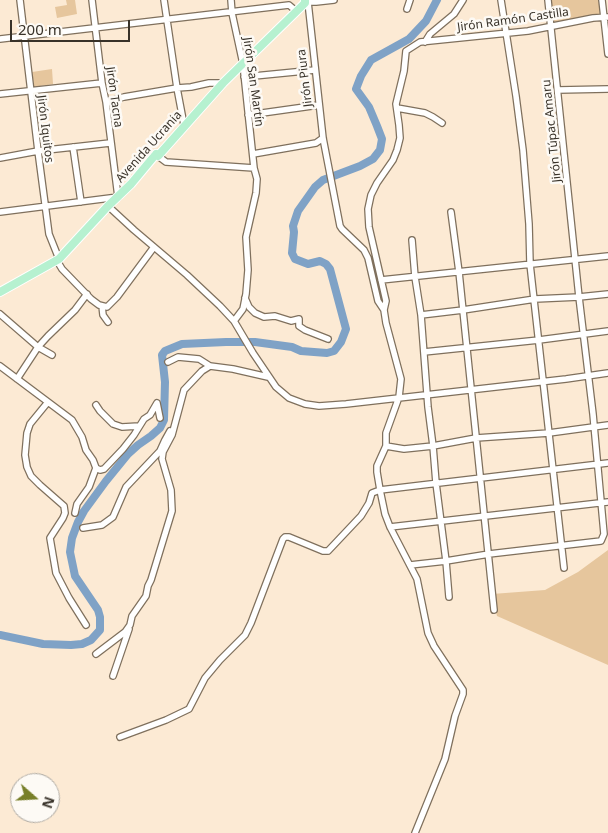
<!DOCTYPE html>
<html>
<head>
<meta charset="utf-8">
<style>
	body { margin:0 }
	#map { position:relative; width:608px; height:833px; overflow:hidden; background:#fcead4; font-family:"Noto Sans",sans-serif }
	canvas { display:block }
	.north { position:absolute; left:10px; top:773px; width:50px; height:50px; box-sizing:border-box; background:#fdfaf5; border:1px solid #aeaaa3; border-radius:50%; rotate:109deg; font-size:14px; font-weight:700; line-height:20px; text-align:center; color:#383229 }
	.north::after { content:''; display:block; margin:auto; width:18px; height:22px; background:#787f29; clip-path:polygon(50% 0,100% 100%,50% 72%,0 100%) }
	.scale { position:absolute; left:10px; top:20px; width:120px; height:22px; box-sizing:border-box; border:2px solid #383229; border-top:0; padding-left:6px; font-size:15px; line-height:18px; white-space:nowrap; color:#383229; -webkit-text-stroke:4px #fdfaf5; paint-order:stroke }
</style>
</head>
<body>
<div id="map">
<canvas width="608" height="833"></canvas>
<div class="north">N</div>
<div class="scale">200 m</div>
</div>
<script>
const context = document.querySelector('canvas').getContext('2d');
context.lineJoin = 'round';
function fill(path, color) { context.fillStyle = color; context.fill(path, 'evenodd'); }
const toPath = rows => new Path2D(rows.map(r => 'M' + r).join(''));
function stroke(path, color, width, dash) { context.strokeStyle = color; context.lineWidth = width; context.lineCap = dash ? 'butt' : 'round'; context.setLineDash(dash || []); context.stroke(path); }
function write(font, color, halo, rows, align = 'center') {
  context.font = font + ' "Noto Sans",sans-serif'; context.lineWidth = 5; context.setLineDash([]); context.textBaseline = 'middle'; context.strokeStyle = halo; context.fillStyle = color; for (const [text, x, y, turn = 0] of rows) {
    context.save(); context.translate(x, y); context.rotate((+turn || 0) * Math.PI / 180); context.textAlign = isNaN(turn) ? turn : align; if (halo) context.strokeText(text, 0, 0); context.fillText(text, 0, 0); context.restore();
  }
}
const green = toPath([
	[66,0,75,0,77,14,57,18,55,7,67,5],
	[548,0,602,0,604,15,551,27],
	[52,69,53,84,34,87,32,72],
	[608,550,608,665,497,616,492,594,545,590,578,572]
]);
const river = toPath([
	[0,635,43,644,71,645,82,644,91,640,100,630,100,617,98,610,75,576,70,552,72,538,78,522,84,511,106,481,128,454,138,445,151,436,160,428,164,420,165,382,162,355,165,351,182,344,226,342,255,342,292,347,301,351,327,353,334,351,341,342,346,329,330,269,326,264,320,261,308,264,295,259,292,253,294,232,293,226,298,211,315,187,323,180,360,166,373,159,380,150,382,139,377,126,369,107,356,89,361,76,371,60,409,39,426,21,437,0]
]);
const minor = toPath([
	[20,0,38,151,49,234,59,259,59,264,62,269,91,299,99,305,107,307,117,297,154,247],
	[164,0,177,88,184,125],
	[231,0,232,13,243,64,254,168,257,179,256,193,246,237,248,270,246,294,243,309,234,321],
	[501,0,516,96,523,150,529,224,530,264,564,568],
	[602,0,608,54],
	[306,2,316,2,334,0],
	[308,2,323,138,340,226,342,229,364,250,368,258,378,301,384,310],
	[407,9,410,0],
	[0,39,289,5,296,11],
	[425,42,430,34,454,14,463,0],
	[244,77,315,70],
	[558,90,608,89],
	[0,94,102,83],
	[106,102,124,97,177,88,191,87,209,83,223,83],
	[397,108,425,113,433,117,442,123],
	[248,115,319,105],
	[73,147,81,202],
	[253,154,316,143,323,138],
	[158,156,166,162,254,168],
	[0,158,38,151,110,143],
	[108,206,134,230,187,275,220,306,234,321,253,353,276,387,289,398,305,404,319,406,346,404,566,379,608,373],
	[0,212,118,197,106,102,102,83,92,0],
	[451,212,459,272,494,610],
	[381,280,608,256],
	[245,298,249,307,255,313,264,317,275,316,291,321,299,319,299,326,305,330,328,339],
	[102,306,103,315,108,322],
	[0,314,38,347,52,355],
	[421,315,463,310,535,299,579,297,608,294],
	[424,352,539,340,608,331],
	[168,362,178,357,199,359,210,366,233,369,268,377],
	[0,366,72,420,82,437,86,450,93,460,96,468,100,470,104,469,123,449,134,435,144,419,150,415,157,403,160,418],
	[17,379,38,347,48,336,75,310,87,294],
	[48,402,30,424,27,433,25,455,27,467,31,476,40,485,64,506,65,513,63,518,50,538,56,573,69,598,86,625],
	[96,405,100,411,113,424,122,427,139,426],
	[386,446,404,449,433,446,428,407,421,315,415,277,412,240],
	[75,513,77,504,89,487,96,468],
	[390,527,608,502],
	[83,528,102,525,113,517,126,487,160,451,165,440,170,431],
	[410,565,446,561,489,554,601,541,604,534,593,414,579,297,548,0],
	[449,597,446,561,436,483,433,446,476,438,549,433,608,425],
	[96,654,125,632,130,625,132,616,146,596,148,586,151,580,172,511,171,490,162,459,163,452,172,435,184,390,202,371,210,366],
	[113,676,129,629],
	[120,737,166,720,189,709,205,678,220,660,245,635,251,623,283,539,285,537,289,537,323,551,328,551,361,516,369,503,372,493,380,490,608,463],
	[415,833,445,759,455,716,463,694,463,690,434,646,428,633,417,579,390,527,385,514,380,490,377,472,377,466,386,446,386,433,399,397,401,379,386,323,384,310,386,301,369,227,368,209,371,195,377,183,393,160,397,150,400,138,399,125,396,104,404,71,406,51,420,42,528,31,593,18,608,17]
]);
const major = toPath([
	[0,292,59,259,108,206,131,184,156,154,158,156,223,83,305,3,305,0]
]);
const streetNames = [
	["Jirón Ramón Castilla",513,20,-8],
	["Jirón Piura",305,78,-97],
	["Jirón San Martín",253,82,82],
	["Jirón Tacna",114,97,82],
	["Jirón Iquitos",45,129,83],
	["Jirón Túpac Amaru",552,131,-96],
	["Avenida Ucrania",149,147,-48]
];
fill(green, '#e6c69d');
stroke(river, '#7fa2c6', 8);
stroke(minor, '#7f705d', 8);
stroke(major, '#fff', 10);
stroke(minor, '#fff', 5.5);
stroke(major, '#b6f1d0', 8);
write('12px', '#383229', '#fdfaf5', streetNames);
</script>
</body>
</html>
